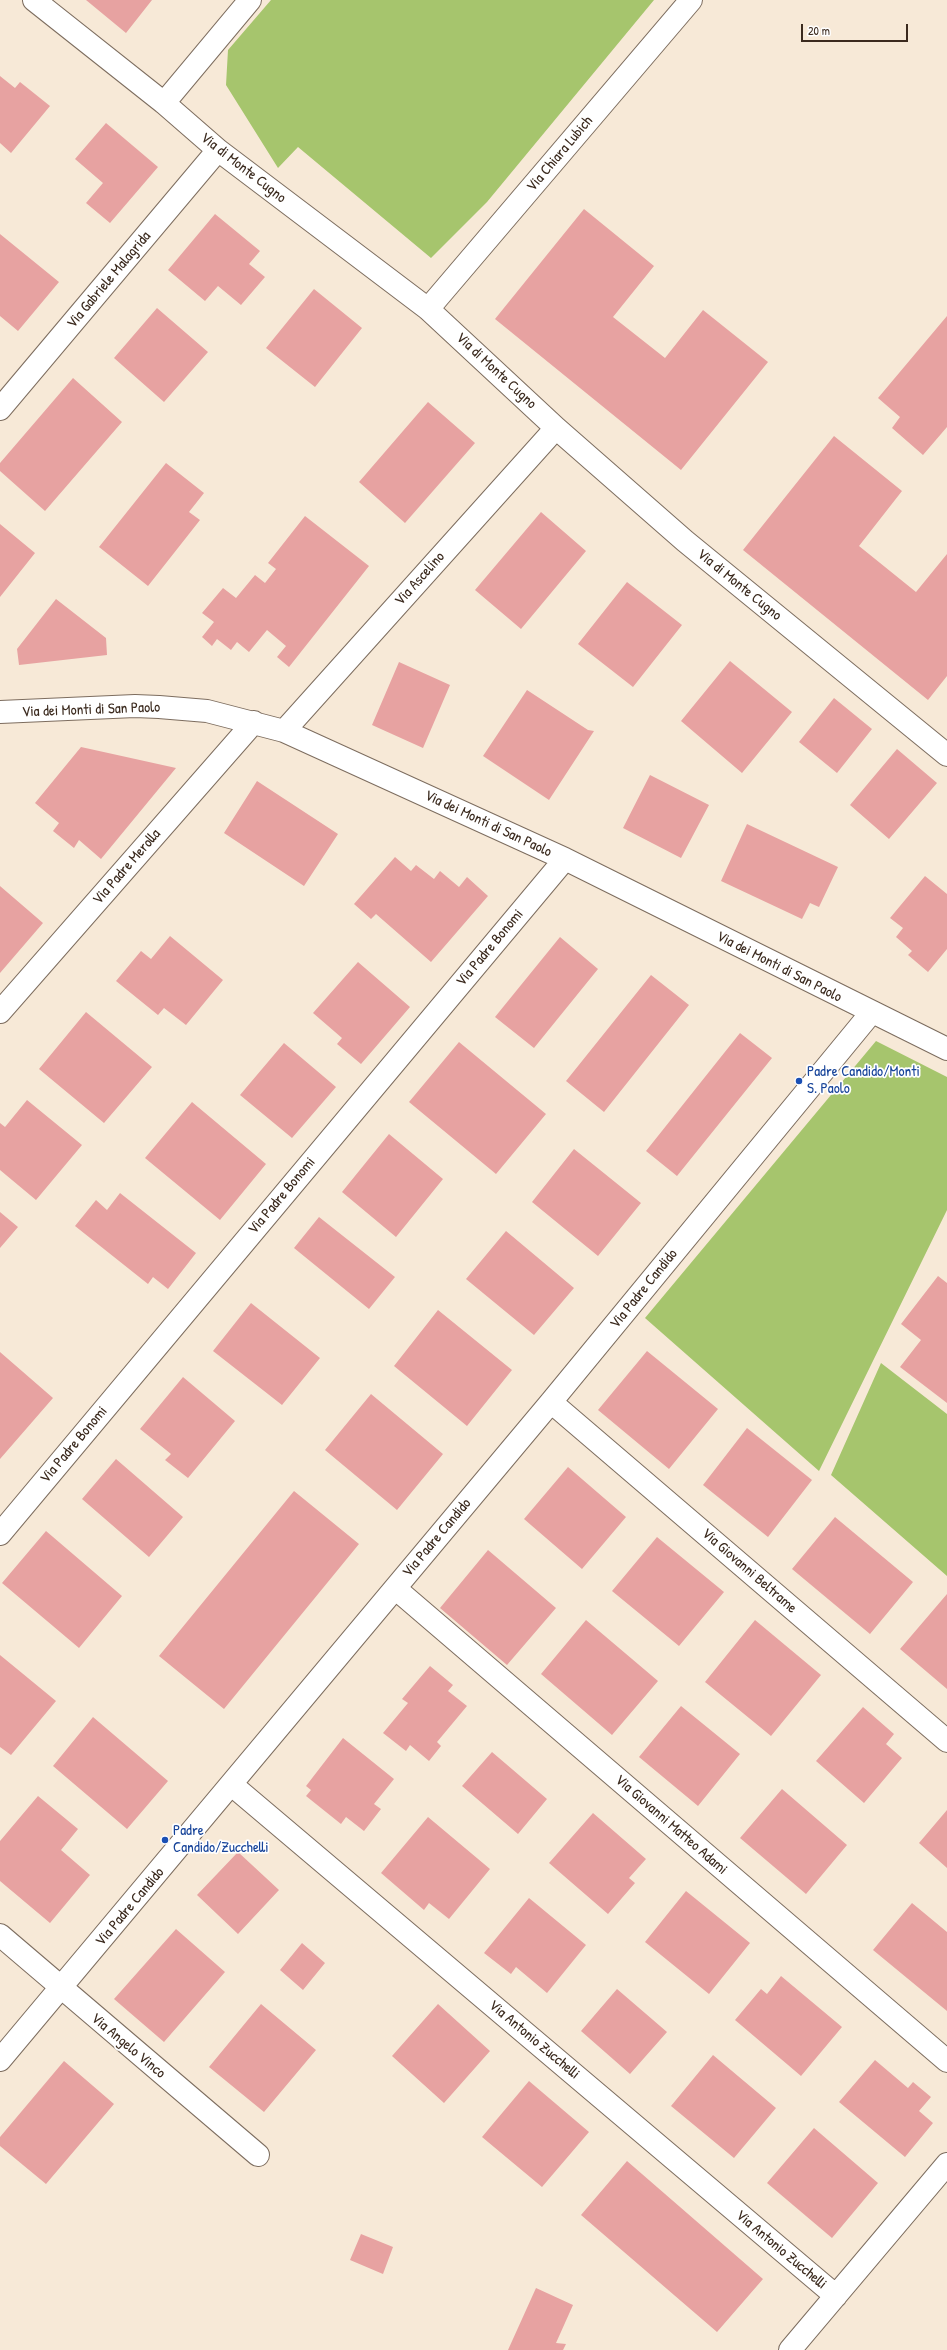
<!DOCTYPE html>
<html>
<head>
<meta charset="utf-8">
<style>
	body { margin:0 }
	#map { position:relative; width:947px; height:2350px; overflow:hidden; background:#f7e9d7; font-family:"Patrick Hand",sans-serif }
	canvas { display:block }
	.scale { position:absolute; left:801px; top:24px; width:107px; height:18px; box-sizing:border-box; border:2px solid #3b2a1e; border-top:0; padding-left:5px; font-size:12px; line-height:14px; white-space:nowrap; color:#3b2a1e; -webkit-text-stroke:3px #fff; paint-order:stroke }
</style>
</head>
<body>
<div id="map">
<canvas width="947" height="2350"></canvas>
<div class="scale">20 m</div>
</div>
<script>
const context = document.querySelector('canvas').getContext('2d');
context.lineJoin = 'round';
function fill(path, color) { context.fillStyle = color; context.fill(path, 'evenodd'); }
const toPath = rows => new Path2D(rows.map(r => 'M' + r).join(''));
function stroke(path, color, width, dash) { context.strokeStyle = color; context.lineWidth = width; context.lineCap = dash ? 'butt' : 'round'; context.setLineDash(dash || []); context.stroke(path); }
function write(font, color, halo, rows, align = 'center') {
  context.font = font + ' "Patrick Hand",sans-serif'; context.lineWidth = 3.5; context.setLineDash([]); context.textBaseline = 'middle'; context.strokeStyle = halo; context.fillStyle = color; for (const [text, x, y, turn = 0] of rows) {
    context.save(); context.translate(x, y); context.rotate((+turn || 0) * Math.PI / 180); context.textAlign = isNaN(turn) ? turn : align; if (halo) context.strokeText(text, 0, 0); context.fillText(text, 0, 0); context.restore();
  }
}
const green = toPath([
	[271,0,654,0,487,202,431,258,298,147,278,168,226,85,228,50],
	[876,1041,947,1077,947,1210,819,1471,645,1318],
	[881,1363,947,1414,947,1576,831,1475]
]);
const building = toPath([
	[86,0,152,0,126,33],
	[0,76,15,88,20,82,50,106,11,153,0,143],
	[106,123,158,167,110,223,86,203,103,183,75,159],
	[584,209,654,266,613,317,665,358,703,310,768,362,681,470,495,319],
	[215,214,260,251,249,264,265,277,241,305,218,286,205,301,168,270],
	[0,234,59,282,18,331,0,316],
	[314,289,362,328,315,387,266,348],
	[157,308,208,352,164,402,114,358],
	[947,316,947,427,923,455,892,428,900,417,878,398],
	[73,378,122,422,45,511,0,471,0,463],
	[428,402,475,443,405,523,359,482],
	[834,436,902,491,859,546,916,592,947,554,947,676,928,700,743,550],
	[166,463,204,493,189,512,200,520,148,586,99,547],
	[541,512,586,551,521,629,475,590],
	[305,516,369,566,289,667,277,657,286,646,267,630,249,652,237,642,231,650,217,639,212,646,202,637,214,622,202,613,223,588,236,598,255,575,265,583,276,569,268,563],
	[0,524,35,553,0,597],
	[627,582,682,625,633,687,578,644],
	[56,599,106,638,107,655,19,665,17,649],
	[730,661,792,712,742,773,681,721],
	[399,662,450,685,423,748,372,725],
	[527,690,588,730,594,731,549,800,483,756],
	[834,698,872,729,837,773,799,742],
	[81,747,176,768,101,859,79,840,74,848,53,831,59,823,35,803],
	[897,749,937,783,889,839,850,805],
	[650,775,709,805,681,858,623,828],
	[257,781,338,834,304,886,224,833],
	[747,824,838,867,819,907,810,903,802,919,721,881],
	[395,857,411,871,416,865,434,879,440,871,459,887,467,877,488,896,431,962,376,914,371,919,354,904],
	[925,876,947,894,947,949,928,972,908,955,912,951,896,937,903,928,890,918],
	[0,886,43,923,0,973],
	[170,936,223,980,186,1025,164,1008,158,1015,116,981,141,951,151,959],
	[560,937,598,969,534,1048,495,1017],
	[358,962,410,1007,361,1064,337,1044,342,1038,313,1013],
	[651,975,689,1005,604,1112,566,1081],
	[86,1012,152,1067,104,1123,39,1069],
	[740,1033,772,1058,677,1176,646,1151],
	[459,1042,546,1114,496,1174,409,1102],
	[284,1043,336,1087,292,1138,240,1095],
	[27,1100,82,1145,36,1200,0,1170,0,1123,5,1127],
	[192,1102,266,1164,220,1220,145,1158],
	[389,1134,443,1179,396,1237,342,1192],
	[574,1149,641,1203,598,1256,532,1202],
	[120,1193,196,1253,168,1289,153,1277,148,1284,75,1226,96,1200,107,1210],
	[0,1212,18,1227,0,1248],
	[319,1217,395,1277,369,1309,294,1248],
	[506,1231,574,1288,534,1335,466,1279],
	[938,1276,947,1283,947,1403,900,1367,921,1340,901,1324],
	[251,1303,320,1358,282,1405,213,1351],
	[438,1310,512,1370,467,1426,394,1366],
	[647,1351,718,1409,669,1469,598,1410],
	[0,1352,53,1398,0,1459],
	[183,1377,235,1421,188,1478,165,1460,171,1454,140,1429],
	[371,1394,443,1454,397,1510,325,1450],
	[747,1428,812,1480,768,1537,703,1485],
	[116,1459,183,1517,149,1557,82,1499],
	[568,1467,626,1517,582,1569,524,1519],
	[294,1491,359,1544,224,1709,159,1656],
	[835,1517,913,1582,870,1634,792,1569],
	[46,1531,122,1596,79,1648,2,1583],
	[657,1537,724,1592,679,1646,612,1591],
	[488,1550,556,1608,507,1665,440,1608],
	[947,1594,947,1689,900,1649],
	[586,1620,658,1681,612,1735,541,1674],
	[755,1620,821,1675,771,1736,705,1682],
	[0,1655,56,1701,11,1755,0,1747],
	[430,1666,453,1685,448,1691,467,1706,437,1742,441,1746,429,1761,410,1745,406,1751,383,1733,408,1703,402,1699],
	[681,1706,740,1754,698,1806,639,1757],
	[863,1707,894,1734,886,1744,902,1758,864,1803,816,1761],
	[93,1717,168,1781,127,1829,53,1766],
	[343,1738,394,1779,374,1804,381,1809,364,1831,346,1817,341,1824,306,1796,311,1790,306,1786],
	[492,1752,547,1799,518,1834,462,1786],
	[782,1789,847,1845,806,1894,740,1838],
	[38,1796,78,1829,61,1850,90,1875,50,1923,0,1881,0,1841],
	[947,1810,947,1868,919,1843],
	[593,1813,646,1859,629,1878,635,1883,608,1914,549,1863],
	[428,1817,490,1869,449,1919,429,1903,424,1910,381,1873],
	[238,1852,279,1890,238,1934,197,1895],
	[686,1891,750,1943,709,1994,645,1942],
	[529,1898,586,1945,547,1993,516,1967,511,1974,484,1953],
	[912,1903,947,1932,947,2011,873,1950],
	[176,1929,225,1972,164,2042,114,1999],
	[302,1943,325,1963,303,1990,280,1970],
	[781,1976,842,2027,801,2076,735,2020,761,1989,767,1994],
	[617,1989,667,2032,630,2074,581,2031],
	[261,2004,316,2050,264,2112,209,2067],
	[438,2004,490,2051,444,2103,392,2056],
	[713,2055,776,2108,734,2158,671,2106],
	[875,2060,908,2088,913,2082,931,2097,919,2111,933,2123,905,2157,839,2102],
	[64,2061,114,2104,46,2184,0,2146,0,2137],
	[529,2081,589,2132,542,2187,482,2137],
	[814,2128,878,2183,832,2238,767,2183],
	[627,2161,763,2279,717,2332,581,2215],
	[361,2234,393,2247,383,2274,350,2260],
	[536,2288,573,2305,556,2343,566,2344,563,2350,508,2350]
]);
const minor = toPath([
	[34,0,164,103,218,150,428,309,556,428,685,541,947,755],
	[164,103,250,0],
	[428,309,691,0],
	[0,409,218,150],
	[0,712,135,706,159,707,207,711,284,731,565,859,947,1049],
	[284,731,556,428],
	[0,1012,254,722],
	[551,1402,947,1741],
	[0,1534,565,859],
	[396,1589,947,2061],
	[232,1785,836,2296],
	[0,1935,258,2155],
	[0,2060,551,1402,871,1013],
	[790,2350,947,2164]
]);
const markers = [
	[799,1081,4,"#1a4fb4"],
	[165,1840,4,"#1a4fb4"]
];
const streetNames = [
	["Via Chiara Lubich",560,154,-50],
	["Via di Monte Cugno",243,168,38],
	["Via Gabriele Malagrida",109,280,-50],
	["Via di Monte Cugno",496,371,43],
	["Via Ascelino",420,579,-48],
	["Via di Monte Cugno",739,585,39],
	["Via dei Monti di San Paolo",91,710,-2],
	["Via dei Monti di San Paolo",488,824,25],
	["Via Padre Merolla",127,867,-49],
	["Via Padre Bonomi",490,948,-50],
	["Via dei Monti di San Paolo",779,967,27],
	["Via Padre Bonomi",282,1196,-50],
	["Via Padre Candido",644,1289,-51],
	["Via Padre Bonomi",74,1445,-50],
	["Via Padre Candido",437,1538,-50],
	["Via Giovanni Beltrame",749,1571,41],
	["Via Giovanni Matteo Adami",671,1825,41],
	["Via Padre Candido",130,1907,-50],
	["Via Antonio Zucchelli",534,2040,40],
	["Via Angelo Vinco",128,2046,40],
	["Via Antonio Zucchelli",781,2250,40]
];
const transitNames = [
	["Padre Candido/Monti",807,1072],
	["S. Paolo",807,1089],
	["Padre",173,1831],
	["Candido/Zucchelli",173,1848]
];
fill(green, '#a6c56d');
fill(building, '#e7a2a1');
stroke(minor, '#7d6d5f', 24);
stroke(minor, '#fff', 22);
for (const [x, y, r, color] of markers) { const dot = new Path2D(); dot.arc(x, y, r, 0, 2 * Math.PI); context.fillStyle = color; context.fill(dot); stroke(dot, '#fff', 1.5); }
write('15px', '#3b2a1e', '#fff', streetNames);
write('15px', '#164399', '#fff', transitNames, 'left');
</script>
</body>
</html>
